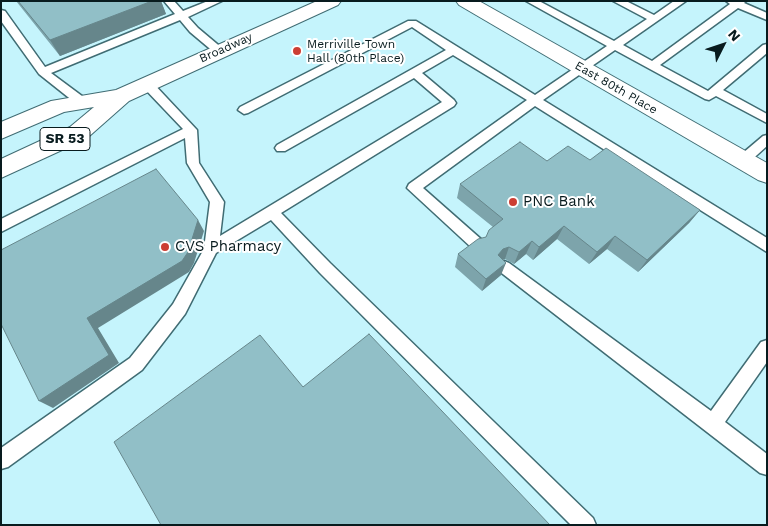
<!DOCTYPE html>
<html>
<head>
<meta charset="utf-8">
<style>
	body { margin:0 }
	#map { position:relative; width:768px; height:526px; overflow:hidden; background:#c5f4fc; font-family:"Work Sans",sans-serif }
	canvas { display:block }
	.frame { position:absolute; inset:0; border:2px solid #081b1e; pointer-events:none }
	.north { position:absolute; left:698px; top:20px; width:50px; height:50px; -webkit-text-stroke:4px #fff; paint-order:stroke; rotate:49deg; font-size:14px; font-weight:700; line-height:20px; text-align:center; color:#081b1e }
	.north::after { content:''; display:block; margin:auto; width:18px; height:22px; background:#081b1e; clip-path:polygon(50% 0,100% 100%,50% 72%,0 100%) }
</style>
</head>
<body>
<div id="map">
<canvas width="768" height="526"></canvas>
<div class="frame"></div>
<div class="north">N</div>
</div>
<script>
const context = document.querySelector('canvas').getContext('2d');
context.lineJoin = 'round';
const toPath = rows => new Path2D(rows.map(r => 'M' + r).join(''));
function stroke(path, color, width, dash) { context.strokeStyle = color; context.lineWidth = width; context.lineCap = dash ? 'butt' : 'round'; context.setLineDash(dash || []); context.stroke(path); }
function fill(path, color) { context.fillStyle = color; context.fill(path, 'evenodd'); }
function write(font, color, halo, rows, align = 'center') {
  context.font = font + ' "Work Sans",sans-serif'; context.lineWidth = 4; context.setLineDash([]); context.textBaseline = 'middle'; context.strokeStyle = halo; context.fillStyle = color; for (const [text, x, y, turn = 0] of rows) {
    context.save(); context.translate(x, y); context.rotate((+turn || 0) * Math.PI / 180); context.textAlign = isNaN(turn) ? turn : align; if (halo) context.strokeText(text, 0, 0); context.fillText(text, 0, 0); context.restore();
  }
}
const lane = toPath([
	[164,1,174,1,183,11,208,1,222,1,188,17,198,28,223,49,224,51,223,53,215,53,190,32,180,20,51,73,86,99,88,102,82,106,78,105,39,74,1,21,1,10,5,11,45,67,175,14,164,1],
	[526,1,539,1,614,41,647,19,613,1,626,1,654,15,674,1,686,1,623,45,652,61,730,4,726,1,746,1,744,3,767,13,767,20,738,8,660,65,708,91,763,45,767,44,767,53,723,90,767,114,767,123,716,96,709,100,705,99,615,50,543,100,767,238,767,252,535,106,423,188,482,240,484,244,482,248,477,250,472,248,407,188,409,184,527,100,453,55,422,73,454,100,456,103,454,106,281,213,330,263,593,518,596,525,571,525,320,273,271,220,216,253,185,314,142,370,8,467,1,469,1,448,130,358,173,304,204,249,210,202,187,163,185,138,1,232,1,219,183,129,143,87,141,84,143,81,151,81,197,130,199,163,224,202,220,236,442,102,414,78,285,151,277,151,275,148,277,145,446,50,412,27,248,113,244,114,238,110,240,107,408,21,416,21,535,95,607,46,526,1],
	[767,135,767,146,747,164,737,164,736,161,737,158,763,136,767,135],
	[504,261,509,263,711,411,761,342,767,340,767,362,725,422,767,454,767,475,760,473,499,271,496,267,499,263,504,261]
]);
const street = toPath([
	[456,1,479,1,767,163,767,183,758,180,459,5,456,1]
]);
const primary = toPath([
	[317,1,341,1,338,5,129,101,86,139,1,178,1,159,70,127,94,107,64,112,1,139,1,122,51,101,116,90,317,1]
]);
const wall = toPath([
	[16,1,161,1,166,14,60,56],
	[590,160,700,210,689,223,638,272,607,249,589,264,557,239,533,260,526,254,514,264,505,259,503,260,501,275,482,291,455,267,458,254,486,237,493,227,457,198,460,184,547,161]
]);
const shadedWall = toPath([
	[152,1,161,1,166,14,60,56,50,40],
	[700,210,689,223,638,272,647,260],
	[198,220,204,231,194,263,189,272,98,328,119,363,53,408,39,401,87,318],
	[564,226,557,239,533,260,539,247],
	[615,236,607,249,589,264,597,252],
	[532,241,526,254,514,264,519,252],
	[509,247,505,259,498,261,498,255,503,249],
	[506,263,501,275,482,291,486,279]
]);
const building = toPath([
	[18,1,152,1,50,40,18,1],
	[520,142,547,161,568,146,590,160,606,148,700,210,647,260,615,236,597,252,564,226,539,247,532,241,519,252,509,247,503,249,498,255,506,263,486,279,458,254,478,239,486,237,489,230,503,219,460,184,520,142],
	[156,169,198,220,188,252,182,261,87,318,109,355,39,401,1,324,1,250,156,169],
	[369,334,550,525,161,525,114,442,260,335,303,387,369,334]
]);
const markers = [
	[297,51,5,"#cc3e33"],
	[513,202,5,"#cc3e33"],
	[165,247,5,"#cc3e33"]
];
const farPoinames = [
	["Merriville Town",307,44],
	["Hall (80th Place)",307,58]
];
const farStreetnames = [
	["Broadway",226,48,-24],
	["East 80th Place",616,88,30]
];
const shields = [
	[65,139,50]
];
const shieldNames = [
	["SR 53",65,139]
];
const poiNames = [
	["PNC Bank",523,202],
	["CVS Pharmacy",175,247]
];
stroke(lane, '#406c73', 3);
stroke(street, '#406c73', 2);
stroke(primary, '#406c73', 2);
fill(lane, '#fff');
fill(street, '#fff');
fill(primary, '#fff');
fill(wall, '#7da4ab');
fill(shadedWall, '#66868b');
fill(building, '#91bfc7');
stroke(building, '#66868b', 1);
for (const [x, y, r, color] of markers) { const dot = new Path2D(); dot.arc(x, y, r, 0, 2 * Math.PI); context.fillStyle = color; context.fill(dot); stroke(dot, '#fff', 2); }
write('12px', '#081b1e', '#fff', farPoinames, 'left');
write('12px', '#081b1e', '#fff', farStreetnames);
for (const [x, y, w] of shields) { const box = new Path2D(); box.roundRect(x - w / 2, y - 11.5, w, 23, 4); context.fillStyle = '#fff'; context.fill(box); stroke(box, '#081b1e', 1); }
write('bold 14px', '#081b1e', null, shieldNames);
write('15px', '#081b1e', '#fff', poiNames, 'left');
</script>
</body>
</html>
